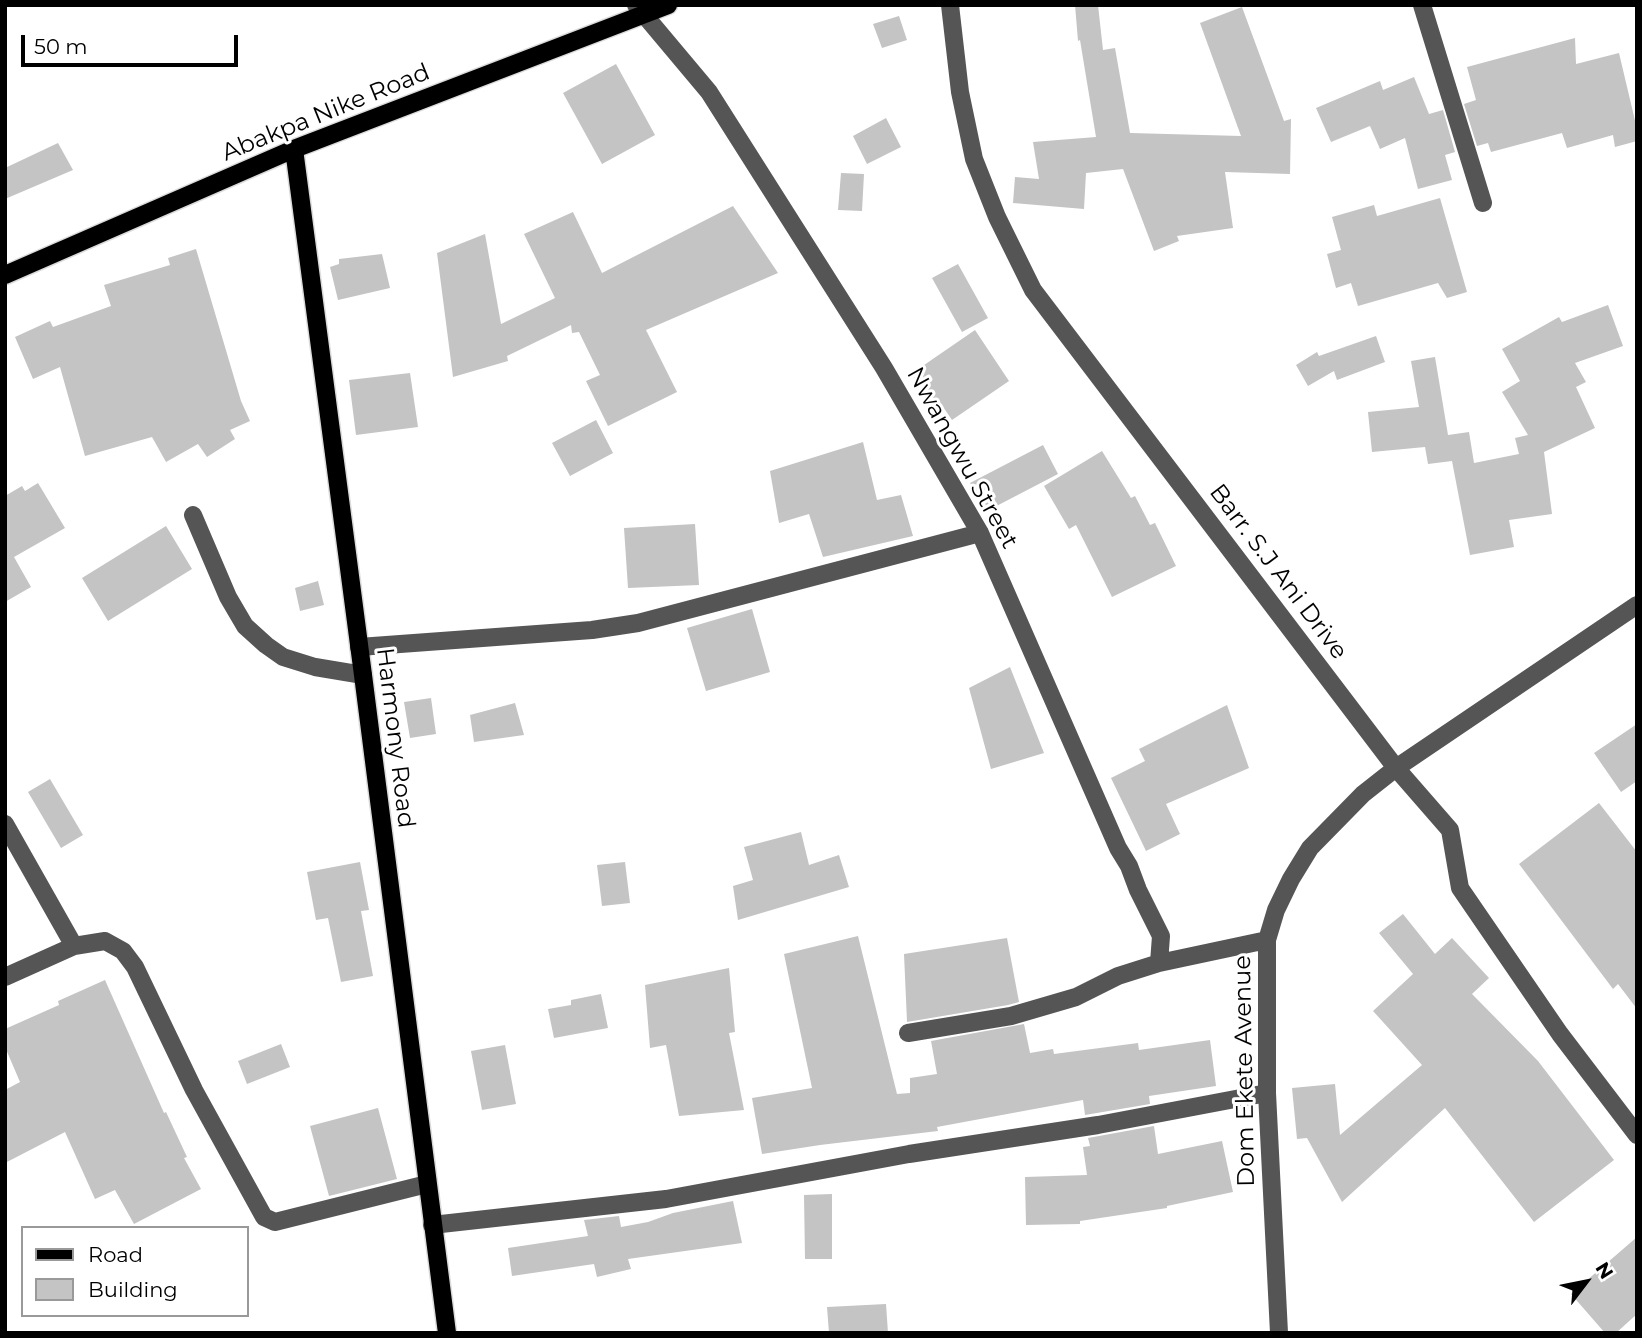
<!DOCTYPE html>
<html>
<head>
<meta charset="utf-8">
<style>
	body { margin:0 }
	#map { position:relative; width:1642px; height:1338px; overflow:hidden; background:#fff; font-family:Montserrat,sans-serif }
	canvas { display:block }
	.frame { position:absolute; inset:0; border:7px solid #000; pointer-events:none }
	.legend { position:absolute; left:21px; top:1226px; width:228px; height:91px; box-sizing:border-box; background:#fff; border:2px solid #999; margin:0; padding:9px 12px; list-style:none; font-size:21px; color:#000 }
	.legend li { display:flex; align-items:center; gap:14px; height:35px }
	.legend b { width:35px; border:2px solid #999 }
	.north { position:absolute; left:1551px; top:1247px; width:70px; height:70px; -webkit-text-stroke:5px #fff; paint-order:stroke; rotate:58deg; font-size:19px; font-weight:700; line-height:28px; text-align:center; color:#000 }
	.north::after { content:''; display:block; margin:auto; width:24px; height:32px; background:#000; clip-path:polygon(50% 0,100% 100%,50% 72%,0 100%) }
	.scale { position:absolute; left:21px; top:35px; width:217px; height:32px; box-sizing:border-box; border:4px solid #000; border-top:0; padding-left:9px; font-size:21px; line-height:24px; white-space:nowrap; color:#000; -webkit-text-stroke:5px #fff; paint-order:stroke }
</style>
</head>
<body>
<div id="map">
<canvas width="1642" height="1338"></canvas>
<div class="frame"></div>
<ul class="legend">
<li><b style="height:9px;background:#000"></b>Road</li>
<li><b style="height:19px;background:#c4c4c4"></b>Building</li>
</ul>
<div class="north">N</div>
<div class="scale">50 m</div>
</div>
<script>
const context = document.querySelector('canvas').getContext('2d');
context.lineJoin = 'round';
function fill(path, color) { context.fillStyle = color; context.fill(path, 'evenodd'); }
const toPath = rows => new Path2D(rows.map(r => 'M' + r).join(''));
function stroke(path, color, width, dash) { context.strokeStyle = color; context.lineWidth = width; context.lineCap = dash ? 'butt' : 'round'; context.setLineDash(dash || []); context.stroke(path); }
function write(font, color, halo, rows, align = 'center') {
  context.font = font + ' Montserrat,sans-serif'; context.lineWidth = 6; context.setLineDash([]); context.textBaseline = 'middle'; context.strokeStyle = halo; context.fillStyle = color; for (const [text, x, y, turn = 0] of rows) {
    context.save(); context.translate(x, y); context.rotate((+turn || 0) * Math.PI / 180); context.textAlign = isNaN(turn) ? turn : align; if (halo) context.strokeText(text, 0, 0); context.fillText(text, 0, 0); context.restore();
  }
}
const building = toPath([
	[1075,5,1098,5,1103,50,1115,48,1130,133,1241,136,1200,23,1242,7,1284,121,1291,119,1290,174,1225,172,1233,228,1177,236,1179,241,1154,251,1123,169,1086,173,1084,209,1013,203,1015,177,1039,179,1033,142,1096,137,1080,40,1078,41],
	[899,16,907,40,882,48,873,24],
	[1575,38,1576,64,1619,53,1637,129,1637,141,1615,147,1613,135,1567,148,1562,133,1491,152,1488,143,1477,146,1464,104,1476,100,1467,67],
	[616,64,655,135,602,164,563,93],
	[1414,77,1429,114,1443,110,1455,152,1445,155,1452,180,1418,189,1405,138,1380,149,1370,126,1331,142,1316,108,1380,81,1383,90],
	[886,118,901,147,867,164,853,136],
	[58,143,73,170,5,199,5,168],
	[841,173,864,174,862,211,838,210],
	[1440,198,1467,292,1447,298,1438,283,1358,306,1351,283,1336,288,1327,254,1341,250,1332,217,1374,205,1377,216],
	[733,206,778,273,646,330,677,392,608,426,586,381,600,375,579,332,572,333,571,325,507,356,508,361,453,377,437,253,485,234,501,324,555,298,524,234,573,212,602,273],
	[196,249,241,401,250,421,230,430,235,439,207,457,198,444,166,462,152,437,85,456,60,367,33,379,15,337,50,321,53,327,111,306,104,285,170,265,168,258],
	[382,254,390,288,338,300,330,267,339,264,339,259],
	[958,264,988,318,962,332,932,278],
	[1608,305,1623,346,1575,363,1586,382,1576,387,1595,428,1544,452,1552,514,1509,520,1514,547,1470,555,1452,461,1428,464,1425,447,1372,452,1368,412,1419,407,1411,361,1435,357,1448,435,1469,432,1474,463,1519,454,1515,438,1528,435,1502,392,1520,381,1502,349,1559,317,1562,322],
	[975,330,1009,381,952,420,939,401,934,402,911,374],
	[1376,336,1385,362,1337,380,1334,371,1308,386,1296,365,1317,352,1319,356],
	[410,373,418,427,356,435,349,380],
	[596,420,613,453,570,476,552,443],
	[863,442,877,500,901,495,913,536,823,557,809,514,779,523,770,471],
	[1043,445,1058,474,985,512,970,483],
	[1102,451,1131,498,1135,496,1150,525,1155,523,1176,566,1112,597,1076,525,1069,529,1044,486],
	[38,483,65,528,14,557,31,587,5,602,5,496,22,486,25,491],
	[695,524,699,585,628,588,624,528],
	[166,526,192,569,108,621,82,578],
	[318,581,324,605,300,611,295,588],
	[752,609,770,672,706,691,687,628],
	[1010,667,1044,753,991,769,969,688],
	[431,698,436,734,410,738,404,702],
	[515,703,524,735,474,742,470,715],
	[1227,705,1249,768,1166,804,1180,834,1146,851,1111,778,1145,761,1139,749],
	[1637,724,1637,781,1621,792,1594,753],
	[50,779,83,835,61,848,28,792],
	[1599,803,1637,852,1637,1009,1618,984,1613,989,1519,864],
	[801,832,809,865,839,855,849,887,738,920,733,886,753,880,744,847],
	[360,862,369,910,361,911,373,976,341,982,328,918,316,920,307,872],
	[625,862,630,903,602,906,597,865],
	[1403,914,1435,954,1452,938,1489,978,1472,994,1538,1061,1614,1160,1534,1222,1445,1108,1342,1202,1307,1138,1297,1139,1292,1088,1335,1084,1340,1135,1422,1065,1373,1011,1413,974,1379,933],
	[858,936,897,1094,910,1093,910,1078,937,1074,931,1041,1024,1024,1030,1053,1053,1049,1054,1054,1138,1043,1139,1050,1210,1040,1216,1086,1149,1096,1150,1104,1085,1115,1083,1100,937,1127,938,1131,820,1145,762,1154,752,1098,812,1088,784,954],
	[1007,938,1019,1002,1008,1005,907,1022,904,954],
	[729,968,735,1032,729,1033,744,1110,679,1116,666,1045,650,1048,645,985],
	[105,980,164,1113,166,1112,187,1157,184,1158,201,1189,134,1224,115,1190,95,1199,65,1132,5,1163,5,1090,20,1082,5,1047,5,1029,59,1005,58,1001],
	[601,994,608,1028,554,1038,548,1009,571,1005,571,1000],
	[281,1044,290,1067,247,1084,238,1061],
	[505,1045,516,1104,482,1110,471,1051],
	[378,1108,397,1179,329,1196,310,1126],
	[1154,1126,1158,1154,1222,1141,1233,1192,1167,1206,1167,1208,1080,1221,1080,1224,1026,1225,1025,1177,1087,1175,1083,1147,1090,1146,1088,1138],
	[832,1194,832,1259,805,1259,804,1195],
	[733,1201,742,1243,628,1259,631,1269,597,1277,594,1264,512,1276,508,1248,588,1236,584,1220,619,1216,621,1227,648,1222,673,1213],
	[1637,1237,1637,1314,1616,1333,1605,1333,1571,1294],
	[886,1304,888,1333,829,1333,827,1307]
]);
const minor = toPath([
	[636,5,709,92,884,368,980,533,1118,848,1129,866,1138,890,1161,936,1159,963],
	[950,5,960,92,974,159,997,217,1033,290,1396,768,1450,830,1460,888,1560,1034,1637,1135],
	[1422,5,1483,203],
	[193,515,228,597,245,626,266,645,283,657,315,667,363,675],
	[359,647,592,630,638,623,980,533],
	[5,824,74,946],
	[5,977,74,946,105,941,123,951,135,967,194,1090,264,1217,275,1222,427,1184],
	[908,1033,1011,1016,1076,997,1118,976,1159,963,1267,940],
	[432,1225,666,1199,909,1154,1098,1125,1267,1093],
	[1279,1333,1267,1093,1267,940,1276,910,1291,879,1310,848,1363,794,1396,768,1637,605]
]);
const major = toPath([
	[294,149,363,675,447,1333],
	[5,275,294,149,668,5]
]);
const streetNames = [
	["Abakpa Nike Road",326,113,-22],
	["Nwangwu Street",962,458,61],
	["Barr. S.J Ani Drive",1278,572,53],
	["Harmony Road",395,738,83],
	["Dom Ekete Avenue",1245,1071,-91]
];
fill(building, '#c4c4c4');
stroke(major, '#dbdbdb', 21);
stroke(minor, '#555', 18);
stroke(major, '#000', 18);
write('24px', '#000', '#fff', streetNames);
</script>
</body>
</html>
